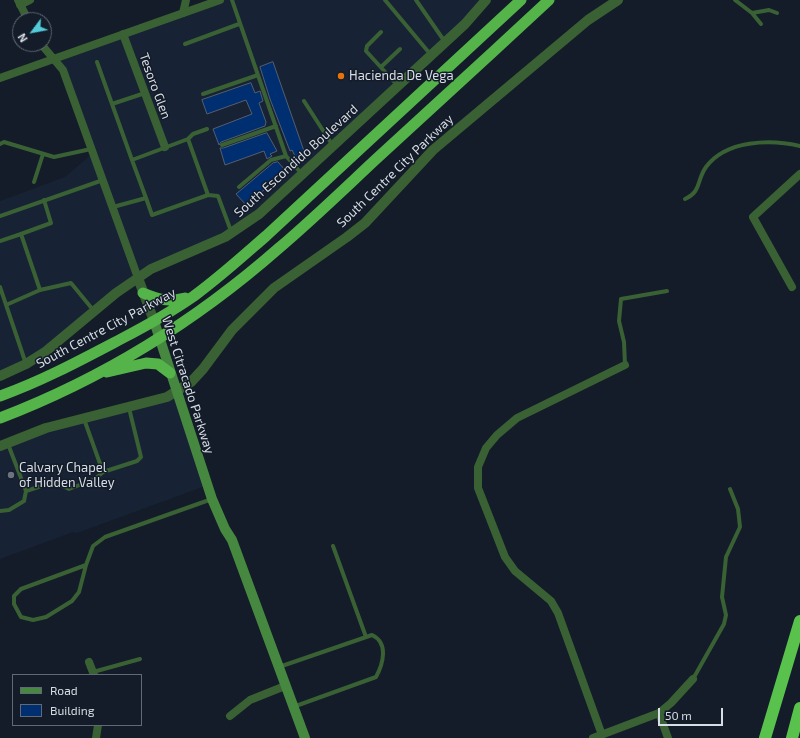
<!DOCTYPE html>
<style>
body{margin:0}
#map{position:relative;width:800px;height:738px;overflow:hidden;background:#131c28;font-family:"Exo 2",sans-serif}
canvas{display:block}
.legend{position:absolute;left:12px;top:674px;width:130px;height:52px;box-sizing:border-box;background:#131c28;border:1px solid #616974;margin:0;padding:5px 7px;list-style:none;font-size:12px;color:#d7dde6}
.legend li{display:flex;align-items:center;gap:8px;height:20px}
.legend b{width:20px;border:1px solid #616974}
.north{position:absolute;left:12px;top:12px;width:40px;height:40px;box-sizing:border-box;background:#131c28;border:1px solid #616974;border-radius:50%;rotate:238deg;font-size:11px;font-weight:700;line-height:16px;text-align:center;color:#d7dde6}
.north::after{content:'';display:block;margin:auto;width:14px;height:18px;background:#53cbda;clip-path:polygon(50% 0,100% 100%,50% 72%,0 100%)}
.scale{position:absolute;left:658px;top:708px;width:65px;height:18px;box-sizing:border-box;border:2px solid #d7dde6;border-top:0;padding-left:5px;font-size:12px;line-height:14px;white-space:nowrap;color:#d7dde6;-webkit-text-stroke:3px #131c28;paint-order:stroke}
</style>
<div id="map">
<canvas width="800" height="738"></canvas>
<ul class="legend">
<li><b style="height:5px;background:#478840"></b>Road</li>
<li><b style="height:11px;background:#002f71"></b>Building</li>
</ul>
<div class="north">N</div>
<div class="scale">50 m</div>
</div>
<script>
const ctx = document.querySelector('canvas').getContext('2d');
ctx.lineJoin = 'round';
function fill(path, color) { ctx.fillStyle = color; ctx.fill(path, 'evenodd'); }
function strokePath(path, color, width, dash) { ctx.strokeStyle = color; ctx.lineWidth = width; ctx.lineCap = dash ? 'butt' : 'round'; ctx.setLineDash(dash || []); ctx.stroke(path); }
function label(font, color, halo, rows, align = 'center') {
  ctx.font = font + ' "Exo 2",sans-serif'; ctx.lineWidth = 3; ctx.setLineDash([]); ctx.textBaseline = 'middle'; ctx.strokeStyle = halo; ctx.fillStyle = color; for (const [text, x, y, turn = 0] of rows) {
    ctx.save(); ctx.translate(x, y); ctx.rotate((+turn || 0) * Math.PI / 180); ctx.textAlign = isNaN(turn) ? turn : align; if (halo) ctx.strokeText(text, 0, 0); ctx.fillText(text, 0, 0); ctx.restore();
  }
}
fill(new Path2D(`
 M220,0H486L259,214L151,269L57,344L0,376V201L65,177L93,153L63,70L53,59Z
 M176,392L208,485L77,533L73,532L0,559V446Z`), '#172234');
const building = new Path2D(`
 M273,62L305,154L296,158L292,150L290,151L270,99L260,67Z
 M251,83L255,93L260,91L263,101L259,103L266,122L265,126L221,142L219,145L213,129L252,114L246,100L207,114L202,100Z
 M267,133L277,151L270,154L272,156L267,159L264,151L225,165L220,148H223Z
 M278,162L285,170L247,206L236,194L273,163Z`);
fill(building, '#002f71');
strokePath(building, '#545e6d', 1);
strokePath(new Path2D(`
 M232,0L286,156L302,174
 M385,0L431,55
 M416,0L445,42
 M735,0L752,13L761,24
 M752,13L769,10L777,13
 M381,32L367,46L366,51L398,86
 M185,44L239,24
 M97,62L132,160
 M381,67L400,49
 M203,94L258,75
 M304,101L333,146
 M112,104L145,93
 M188,139L193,134L207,129
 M0,144L4,142L54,157L91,149
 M222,145L276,126
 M34,182L43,154
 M239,187L271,160L286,156
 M146,198L152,215L208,195L218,196L231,231
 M685,199C702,191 696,181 706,167C726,140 770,139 800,146
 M44,200L51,223L21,234L40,290L71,283L94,311
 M113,207L146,198L132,160L188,139L208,195
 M0,216L103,180
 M0,241L21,234
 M0,287L26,364
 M6,305L40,290
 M625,365L624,342L619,321L621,299L667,291
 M8,444L26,491L54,482L69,489L95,479L103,472L84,419
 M103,472L137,461L141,457L129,408
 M0,511L9,510L24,501L26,491
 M333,546L366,637
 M86,565L79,592L72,601L46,617L33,620L21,617L14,604V596L21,589Z
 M86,565L93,546L105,537L212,499
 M279,667L372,635C389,643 383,664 376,677L293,707
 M93,672L140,659
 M693,679L724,624L726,615L722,597L726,557L740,527L738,509L730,489`), '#396134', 4);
strokePath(new Path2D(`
 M18,0L28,20
 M20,5L30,0
 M183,13L186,0
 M123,34L165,147
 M41,44L63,70L138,278
 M0,78L220,0
 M792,287L753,217L800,174
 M89,662L94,675
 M659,713L668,738
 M230,716L250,700L285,686
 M602,735L558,613L551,601L515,571L505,557L478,488V467L486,448L497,435L517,418L625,365
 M96,738L98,725
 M593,738L659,713L671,703L693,679`), '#396134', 8);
strokePath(new Path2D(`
 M138,278L154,321
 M0,376L26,364L45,352L116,293L151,269L225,237L259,214L465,24L486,0
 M0,446L46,428L167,397L191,382L203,369L232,330L274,288L347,237L365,223L433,150L588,20L618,0`), '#396134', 10);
strokePath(new Path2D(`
 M154,321L212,499L225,529L232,540L305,738`), '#478840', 10);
strokePath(new Path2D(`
 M143,293C160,300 167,302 185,298
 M107,372L146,363L158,364L170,373
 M0,396C42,381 81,360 121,339C146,326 171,312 194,296C220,277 243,256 266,236L521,0
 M0,418C102,379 197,320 279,248C312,220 343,190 374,161C433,107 491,54 549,0`), '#54b44a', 11);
strokePath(new Path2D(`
 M765,738L800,621
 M792,738L800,708`), '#59c24d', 12);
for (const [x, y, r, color] of [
 [341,76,4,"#e8710a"],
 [11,475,4,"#6b7280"]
]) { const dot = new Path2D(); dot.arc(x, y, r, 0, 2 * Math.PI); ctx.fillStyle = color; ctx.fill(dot); strokePath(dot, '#131c28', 1.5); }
label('13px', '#d7dde6', '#131c28', [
 ["Hacienda De Vega",349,76],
 ["Calvary Chapel",19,468],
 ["of Hidden Valley",19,483]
], 'left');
label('13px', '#d7dde6', '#131c28', [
 ["Tesoro Glen",155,86,70],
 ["South Escondido Boulevard",296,161,-42],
 ["South Centre City Parkway",395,171,-44],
 ["South Centre City Parkway",106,328,-28],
 ["West Citracado Parkway",188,385,72]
]);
</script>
